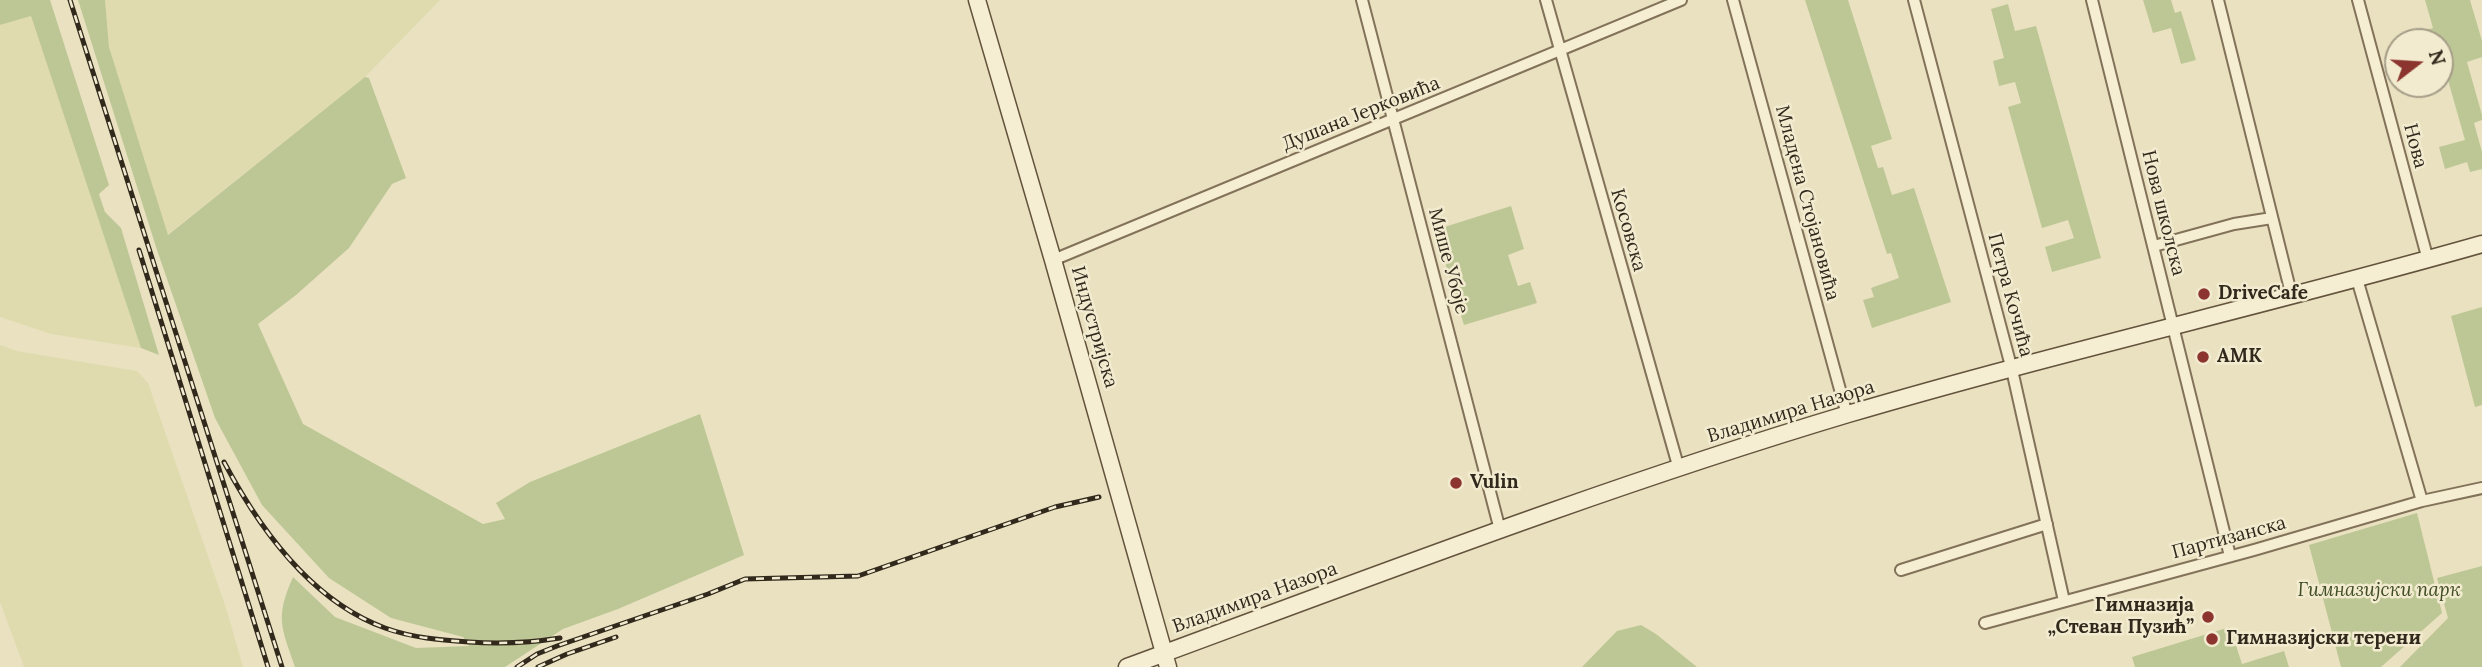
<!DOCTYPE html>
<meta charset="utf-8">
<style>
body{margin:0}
#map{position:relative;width:2482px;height:667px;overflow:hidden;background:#eae1c0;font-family:Lora,serif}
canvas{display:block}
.north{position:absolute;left:2384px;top:28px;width:70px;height:70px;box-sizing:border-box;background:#f2ebcf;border:2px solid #a59d88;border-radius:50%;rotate:73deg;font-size:19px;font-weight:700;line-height:28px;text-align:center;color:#32291d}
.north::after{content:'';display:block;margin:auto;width:24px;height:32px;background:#8c352e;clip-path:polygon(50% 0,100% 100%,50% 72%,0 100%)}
</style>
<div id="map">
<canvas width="2482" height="667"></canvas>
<div class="north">N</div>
</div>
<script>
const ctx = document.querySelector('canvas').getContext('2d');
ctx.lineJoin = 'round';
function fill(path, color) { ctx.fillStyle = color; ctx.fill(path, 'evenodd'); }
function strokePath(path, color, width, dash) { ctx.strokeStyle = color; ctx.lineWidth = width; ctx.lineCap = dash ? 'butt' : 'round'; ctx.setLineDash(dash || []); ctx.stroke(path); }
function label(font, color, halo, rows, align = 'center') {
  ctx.font = font + ' Lora,serif'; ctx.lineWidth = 5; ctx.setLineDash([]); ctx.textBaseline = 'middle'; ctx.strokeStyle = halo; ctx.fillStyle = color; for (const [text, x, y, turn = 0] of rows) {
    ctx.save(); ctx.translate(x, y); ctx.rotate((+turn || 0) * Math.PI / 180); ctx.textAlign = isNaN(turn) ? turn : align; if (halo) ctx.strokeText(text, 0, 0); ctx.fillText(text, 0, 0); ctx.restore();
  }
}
fill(new Path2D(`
 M105,0H440L365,77L167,235L109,47Z
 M31,16L141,348L51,334L0,317V25Z
 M0,345L17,351L137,371L148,383L227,611L243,667H24L0,602Z`), '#dfdbae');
fill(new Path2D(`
 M0,0H50L109,185L99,194L105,212L121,228L159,355L141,348L31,16L0,25Z
 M78,0H105L109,47L168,235L365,77L369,78L406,178L392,184L349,248L296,295L258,324L303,424L483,524L505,519L496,503L530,482L700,414L744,555L618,609L563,629L505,667H295C281,626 275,618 293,577L335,617L416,648L469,646L463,637L391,618L329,578L262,505L215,418L157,250Z
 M1805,0H1848L1892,139L1871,146L1878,168L1883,167L1892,195L1914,188L1951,302L1872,328L1863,300L1874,297L1871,288L1899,278L1891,253L1887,254Z
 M2143,0H2171L2175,13L2181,11L2196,60L2181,64L2171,28L2153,33Z
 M2425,0H2470L2482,41V57L2467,62L2482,115V120L2474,123L2482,152V169L2470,172L2467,162L2445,169L2439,147L2465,140L2440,52V42H2419L2416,33L2433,28Z
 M2008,4L2015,31L2036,26L2101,258L2052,272L2045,247L2074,238L2068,220L2042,228L2008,107L2021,103L2015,82L1999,86L1993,61L2004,58L1991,9Z
 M1511,206L1524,249L1508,255L1518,286L1530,282L1537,303L1464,325L1435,230Z
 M2482,307V405L2475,407L2451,316Z
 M2417,513L2442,613L2381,667H2341L2309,545Z
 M2482,566V667H2400L2448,618L2437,578Z
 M1641,625L1656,634L1697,667H1582L1617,631Z
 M2230,627L2242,664L2284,651L2289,667H2135L2132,657Z`), '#bdc795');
const street = new Path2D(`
 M1362,0L1500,530
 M1546,0L1679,469
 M1733,0L1847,415
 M1914,0L2012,370L2064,601
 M2092,0L2230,556
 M2218,0L2292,297
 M2358,0L2428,260
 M2154,246L2234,224L2272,218
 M1053,260L1681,0
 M2357,279L2422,501
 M1901,570L2047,524
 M1985,623L2254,550L2422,501L2482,488`);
const secondary = new Path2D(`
 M977,0L1053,260L1168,667
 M1127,667C1366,579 1604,487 1848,414C2058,352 2272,304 2482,244`);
strokePath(street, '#827259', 14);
strokePath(secondary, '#63533d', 19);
strokePath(street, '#f6eed2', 10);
strokePath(secondary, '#f6eed2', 16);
const rail = new Path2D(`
 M70,0L282,667
 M139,250L268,667
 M224,462C259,528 311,601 385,628C413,638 440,640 469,642C500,644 529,643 560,638
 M517,667L537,654L557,646L708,594L745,579L858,576L1055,507L1099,497
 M538,667L567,654L616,637`);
strokePath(rail, '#32291d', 5);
strokePath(rail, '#f2ebcf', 2.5, [8]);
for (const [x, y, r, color] of [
 [2204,294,7,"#8c352e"],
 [2203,357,7,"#8c352e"],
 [1456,483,7,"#8c352e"],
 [2208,617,7,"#8c352e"],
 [2212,639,7,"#8c352e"]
]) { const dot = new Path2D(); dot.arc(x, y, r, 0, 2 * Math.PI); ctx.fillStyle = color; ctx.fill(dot); strokePath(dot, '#f2ebcf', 2.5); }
label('19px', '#32291d', '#f2ebcf', [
 ["Душана Јерковића",1361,114,-22],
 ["Нова",2415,146,75],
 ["Младена Стојановића",1807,203,75],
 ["Нова школска",2163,213,76],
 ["Косовска",1628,230,74],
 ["Мише Убоје",1448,261,75],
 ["Петра Кочића",2010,295,75],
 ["Индустријска",1094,327,74],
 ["Владимира Назора",1791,412,-17],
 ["Партизанска",2229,538,-15],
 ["Владимира Назора",1255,598,-20]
]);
label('bold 19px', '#32291d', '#f2ebcf', [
 ["DriveCafe",2218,294],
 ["АМК",2217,357],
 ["Vulin",1470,483],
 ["Гимназија",2194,606,"right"],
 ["„Стеван Пузић”",2194,628,"right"],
 ["Гимназијски терени",2226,639]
], 'left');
label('italic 19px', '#404d25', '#f2ebcf', [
 ["Гимназијски парк",2379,591]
]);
</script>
